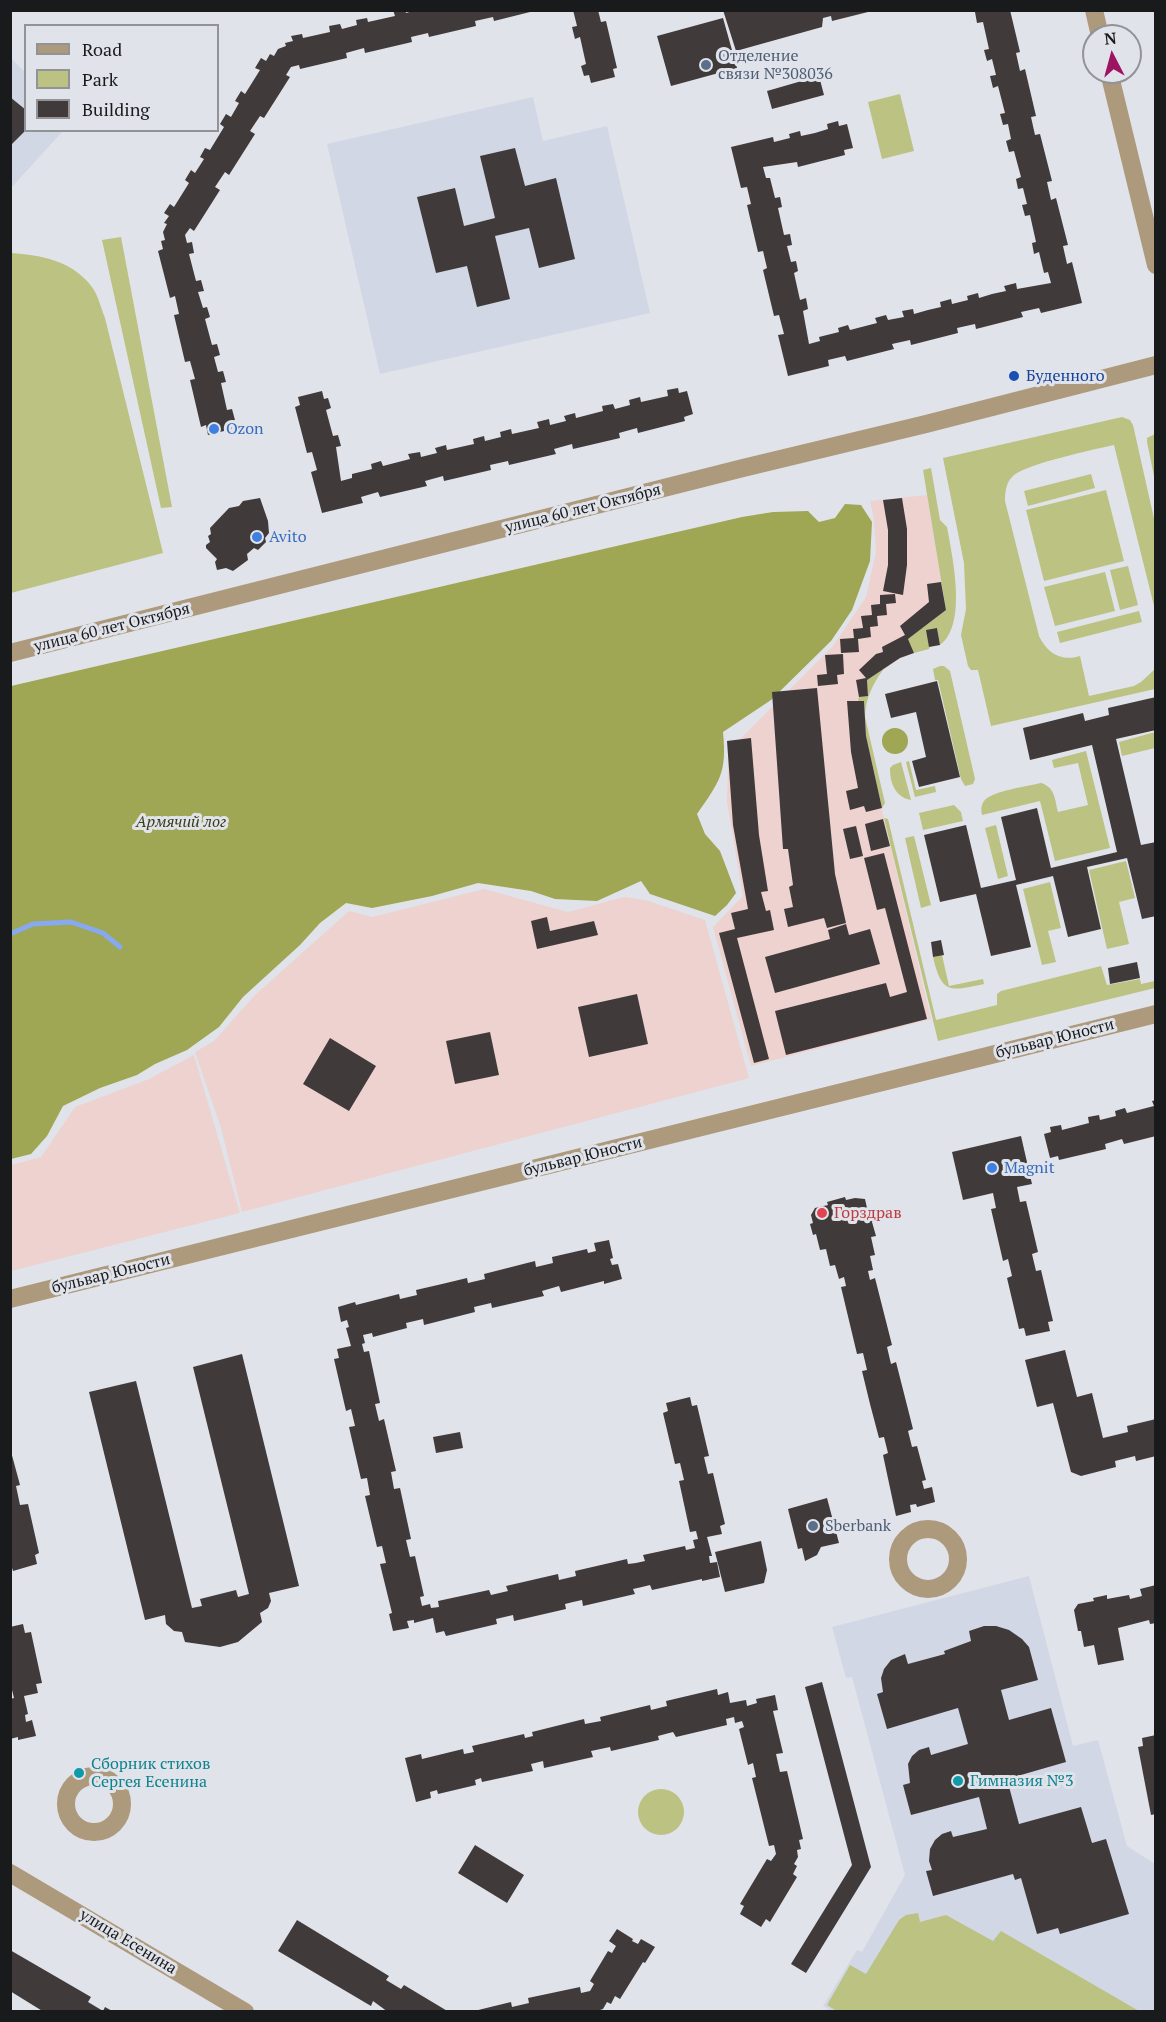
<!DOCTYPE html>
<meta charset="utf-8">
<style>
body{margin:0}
#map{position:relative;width:1166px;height:2022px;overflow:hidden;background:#e1e3ea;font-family:"PT Serif",serif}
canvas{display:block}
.frame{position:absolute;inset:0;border:12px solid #191a1c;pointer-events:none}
.legend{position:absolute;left:24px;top:24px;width:195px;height:108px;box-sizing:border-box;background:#e1e3ea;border:2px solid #919398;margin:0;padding:8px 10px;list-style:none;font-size:18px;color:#191a1c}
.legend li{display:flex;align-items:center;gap:12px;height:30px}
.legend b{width:30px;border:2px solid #919398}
.north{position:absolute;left:1082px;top:24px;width:60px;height:60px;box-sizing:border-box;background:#e1e3ea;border:2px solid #919398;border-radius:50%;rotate:354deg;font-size:16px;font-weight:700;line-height:24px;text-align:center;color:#191a1c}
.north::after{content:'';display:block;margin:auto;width:21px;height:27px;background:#9d1463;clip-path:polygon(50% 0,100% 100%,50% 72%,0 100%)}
</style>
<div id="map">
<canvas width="1166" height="2022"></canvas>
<div class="frame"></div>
<ul class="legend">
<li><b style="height:8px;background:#ad997b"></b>Road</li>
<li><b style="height:16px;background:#bbc282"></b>Park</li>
<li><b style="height:16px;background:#413a3a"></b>Building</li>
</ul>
<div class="north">N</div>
</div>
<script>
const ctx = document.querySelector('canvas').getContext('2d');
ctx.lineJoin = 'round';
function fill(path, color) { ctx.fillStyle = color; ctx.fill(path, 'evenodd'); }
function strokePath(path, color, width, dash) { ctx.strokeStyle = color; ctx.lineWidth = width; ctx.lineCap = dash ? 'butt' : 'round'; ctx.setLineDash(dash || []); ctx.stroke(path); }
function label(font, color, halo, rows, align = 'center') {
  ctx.font = font + ' "PT Serif",serif'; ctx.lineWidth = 6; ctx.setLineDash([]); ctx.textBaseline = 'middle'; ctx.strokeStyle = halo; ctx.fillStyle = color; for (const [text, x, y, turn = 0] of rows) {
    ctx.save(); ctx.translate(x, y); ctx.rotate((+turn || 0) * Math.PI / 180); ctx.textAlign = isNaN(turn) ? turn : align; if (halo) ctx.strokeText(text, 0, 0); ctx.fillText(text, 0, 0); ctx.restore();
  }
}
fill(new Path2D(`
 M927,495L946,610L908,639L914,653L900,658L883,670L882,669L868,696L858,701H864V718L873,772L931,1019L751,1066L713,927L743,896L727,802L728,763L740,739L833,646L866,597L876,552L874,519L870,501Z
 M484,889L568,912L624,897L645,900L705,920L749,1078L242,1212L221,1128L195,1052L214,1041L255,995L349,911L372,917Z
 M194,1055L240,1213L11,1271V1165L41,1157L75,1107L149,1079Z`), '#edd2d0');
fill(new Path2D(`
 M11,58L25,72L26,130L63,131L11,188Z
 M533,97L543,141L607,126L650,313L380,374L327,144Z
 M1029,1576L1073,1746L1098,1740L1127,1846L1155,1864V2011L832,2012L823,2006L857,1950L862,1952L905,1875L852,1677L846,1678L832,1627Z`), '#d2d7e5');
fill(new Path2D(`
 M900,94L914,151L882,159L868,102Z
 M121,237L172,507L161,508L102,240Z
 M11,253C41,255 73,261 92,287C98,295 101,308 105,318L163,553L11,593Z
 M1122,417L1130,420L1133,425L1155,523V610L1114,445C1092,450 1030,463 1014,475C1006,482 1005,491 1005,501L1039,636C1047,653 1061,662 1080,656L1089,696L1134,686L1141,682L1155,669V689L991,726L978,670H971L968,666L961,635L966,609L964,563L943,458Z
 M1155,434H1156L1155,481L1147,442V438Z
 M931,468L940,520L947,527C952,555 968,625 940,645L937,628L929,649L914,653L908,639L946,610L923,470Z
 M1091,474L1095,488L1028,506L1024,491Z
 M1106,490L1124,561L1044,581L1026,510Z
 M1128,566L1138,605L1120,610L1110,570Z
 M1105,572L1115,611L1055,626L1044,587Z
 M1139,611L1142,622L1060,643L1057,632Z
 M940,666H944L950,671L975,779L973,784L965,786L961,779L938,680H935L933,669Z
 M882,669L883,670C873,683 865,700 865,717L885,803L882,808L866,736L864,701H858L859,697L868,695L867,680Z
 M1155,732V748L1122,756L1119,742Z
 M1086,751L1110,848L1055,861L1040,801L982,815C981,810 981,805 984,801C991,791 1029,786 1041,783C1055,787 1055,800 1058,812L1088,805L1078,763L1054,768L1052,760Z
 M909,761L916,790L935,786L936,792L915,797L906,762Z
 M901,762L911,800C895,797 890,783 890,768L893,765Z
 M954,805L961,812L963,821L923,830L919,813Z
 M884,818L888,819L936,1020L997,1005V994L1001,991L1101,966L1107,985L1140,979L1141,984L1155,981V988L938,1041Z
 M996,825L1008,876L998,879L985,828Z
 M914,836L931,905L921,908L905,838Z
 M1126,861L1135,898L1119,902L1129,944L1107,949L1089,870Z
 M1050,882L1061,928L1048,931L1056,962L1042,965L1023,889Z
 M942,955L949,986L983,979L984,984C950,991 942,995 933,957Z
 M638 1812a23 23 0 1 1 46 0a23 23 0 1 1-46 0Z
 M918,1913L920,1922L946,1915L993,1941L1001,1931L1139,2011L838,2012L827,2005L850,1965L866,1974L899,1920L906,1915Z`), '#bbc282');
fill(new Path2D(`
 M845,504L861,505L872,522L870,561L852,610L831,641L771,700L723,732C727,773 720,781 697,814L705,834L720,851L736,893L727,905L715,916L650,894L641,881L597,901L555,899L531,891L478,883L432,896L372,908L346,903L320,923L300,945L243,997L219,1027L187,1050L155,1064L137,1075L100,1088L63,1106L47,1136L31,1154L11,1159V686L742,517L773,512L808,511L819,522L835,518Z
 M882 741a13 13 0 1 1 26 0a13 13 0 1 1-26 0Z`), '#9fa654');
strokePath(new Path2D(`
 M10,934L33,924L71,922L103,933L120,947`), '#87aaee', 5);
fill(new Path2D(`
 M393,10H405L406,13L416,10L534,11L494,21L493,17L475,21L476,26L429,37L428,33L411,37L412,42L365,53L364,48L346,53L347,58L300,69L299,65L291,67L286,75L290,77L264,118L260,116L250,131L255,134L229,175L225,172L215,187L220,190L194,231L190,228L185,235L187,243L192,242L194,253L189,254L196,281L201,280L204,291L198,292L203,308L207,307L210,317L205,319L212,345L217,344L220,355L214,357L218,372L223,371L226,382L221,383L227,410L232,409L235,420L230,421L232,429L208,435L206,425L201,427L190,380L195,379L190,361L185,362L174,315L179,314L175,296L170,298L158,251L163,249L161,241L165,240L163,232L167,224L164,223L169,216L164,213L170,204L174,207L189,183L185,180L191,170L195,173L204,159L200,157L205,148L210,150L224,127L220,124L226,114L231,117L239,103L235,101L241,91L245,94L260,70L255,68L261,58L266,61L270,54L274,56L278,49L286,46L285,43L293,41L291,36L302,34L303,38L330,32L329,26L340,24L342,29L357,25L356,20L367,18L368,22L395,16Z
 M573,10H598L601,22L606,21L617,68L613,69L615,77L591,83L589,75L584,76L581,66L586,64L580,37L575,39L572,27L577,26Z
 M723,10H872V11L832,21L831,16L823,18L822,27L736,51Z
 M980,10H1010L1020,52L1016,53L1020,71L1025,69L1036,116L1031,117L1035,135L1040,134L1052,181L1047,182L1051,200L1056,198L1068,245L1063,246L1067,264L1072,262L1082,303L1041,313L1039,308L1021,312L1023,317L976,329L975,324L957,328L958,333L911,345L910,340L892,344L894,349L847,361L845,356L828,360L829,366L788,376L778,335L784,334L779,315L774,316L763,270L767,268L763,251L758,252L747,205L751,204L747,187L741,188L731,147L773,137L774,142L790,138L789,134L800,131L801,136L815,133L828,129L827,124L838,121L839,126L847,124L853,148L844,150L845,155L798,167L797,162L763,167L766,178H770L775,198L780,197L782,207L778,208L784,235L790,234L792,245L787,246L791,262L796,261L798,271L794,273L800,300L806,298L808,309L803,311L809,344L820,341L819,337L839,332L838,328L848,325L850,330L877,323L875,318L886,315L888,320L904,317L902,311L913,309L914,314L928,310L941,307L940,302L951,299L952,304L968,300L967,296L978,293L979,298L992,294L1006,291L1004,286L1016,283L1017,289L1051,283L1048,272L1044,273L1039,252L1034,254L1032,243L1036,242L1030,215L1025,216L1022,205L1027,204L1023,188L1018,189L1016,179L1021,177L1014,151L1009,152L1006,141L1011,139L1008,124L1003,125L1000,114L1005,113L998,86L993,88L990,76L996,75L992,59L987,61L984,50L989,49L983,22L977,23L975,12Z
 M723,18L737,68L671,86L657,36Z
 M819,76L824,95L772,109L767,91Z
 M10,97L26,110V130L10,146Z
 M515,148L525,186L556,178L575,259L539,268L529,228L495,236L510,299L477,307L467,266L436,273L417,197L455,188L464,226L495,218L480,156Z
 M678,388L679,393L687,391L693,414L684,417L685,421L638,433L637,428L619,433L620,438L573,449L572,444L554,449L556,454L509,465L508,461L490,465L491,470L444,481L443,476L425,481L427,486L380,497L378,492L361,497L363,503L322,513L311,472L317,470L312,452L307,453L295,407L300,405L298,397L322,391L324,399L328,398L331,408L326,410L333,436L338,435L341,446L336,447L341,481L352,478V474L372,469L371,464L381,461L383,466L410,459L408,454L420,452L421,457L437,453L435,448L446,445L447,450L474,444L473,439L484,436L485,441L501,437L500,432L511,429L512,434L539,428L537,422L549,419L550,425L566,421L564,416L575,413L576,418L603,411L602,406L613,404L615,409L630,405L629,400L640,397L641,402L668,396L667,390Z
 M260,498L268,521L269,533L265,538L266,542L258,550L254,548L247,554L248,560L233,571L226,568L217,570L215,562L217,559L206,548V545L210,542L208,536L211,534L210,528L229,508L239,506L243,501Z
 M902,498L907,529V565L903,595L883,591L888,565V530L883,500Z
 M941,582L946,610L908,639L914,653L900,658L867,680L868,696L859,697L856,680L866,678L859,670L876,654L883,652L882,647L905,635L900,626L929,602L927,584Z
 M895,594L896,603L886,604L887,615L877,616L878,626L870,627L871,637L858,639L859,652L841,653L840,639L854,638L853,629L863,628L861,616L872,615L871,605L880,604V595Z
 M937,628L940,645L929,647L926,630Z
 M843,654L844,674L837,675L838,684L818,686L817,675L827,674L825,655Z
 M937,681L960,777L919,787L912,761L926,757L916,712L891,718L885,694Z
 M817,688L835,874L846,923L827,928L824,918L788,927L784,909L793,907L789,887L793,885L788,849H783L772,692Z
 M1156,697V730L1116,739L1141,845L1156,842V916L1142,919L1127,858L1087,867L1101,929L1068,937L1053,876L1016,885L1031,947L991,956L976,894L940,902L924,835L966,825L981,888L1016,880L1001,817L1037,808L1051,868L1117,852L1092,745L1030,760L1023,728L1083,713L1085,721L1109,715L1108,708Z
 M847,701H864L866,736L882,808L866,812L864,806L850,810L846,791L858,788L851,752Z
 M751,738L759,835L768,891L761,892L766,911L770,910L774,930L737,938L769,1059L754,1063L719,933L735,929L731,913L748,909L733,825L727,741Z
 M883,819L890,846L871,851L865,824Z
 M856,826L863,856L850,859L843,829Z
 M884,853L927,1019L786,1055L775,1011L886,983L890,997L907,992L885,908L877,910L864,858Z
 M547,917L550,931L594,921L598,935L537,949L531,921Z
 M846,924L849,935L870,929L880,964L775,993L765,957L830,939L828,930Z
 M941,940L944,955L933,957L931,942Z
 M1137,962L1140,978L1110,984L1108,968Z
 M637,994L648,1044L589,1057L578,1007Z
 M490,1032L499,1075L455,1084L446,1041Z
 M330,1038L376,1066L349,1111L303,1084Z
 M1156,1100V1136L1124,1144L1122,1139L1105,1144L1106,1149L1059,1160L1058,1156L1050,1158L1044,1134L1051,1132L1050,1127L1061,1125L1062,1130L1089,1123L1088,1117L1099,1115L1100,1120L1116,1116L1115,1111L1125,1108L1127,1113L1154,1106L1152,1101Z
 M1021,1136L1032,1184L1017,1187L1020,1202L1026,1201L1038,1252L1032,1254L1036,1271L1041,1270L1053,1321L1048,1322L1050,1331L1026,1336L1024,1328L1019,1329L1007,1278L1012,1276L1008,1259L1003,1261L991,1209L996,1208L993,1193L963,1200L952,1152Z
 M845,1197L846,1200L855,1198L865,1199L867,1208L872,1207L876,1221L872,1222L876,1236L871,1237L875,1255L870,1256L873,1270L868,1271L870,1280L875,1278L892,1345L887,1347L891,1364L896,1362L913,1429L908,1431L912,1447L917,1446L926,1480L922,1481L924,1489L932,1487L935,1502L917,1507L916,1504L910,1505L911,1512L896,1516L883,1455L888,1453L884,1437L879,1438L870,1404L862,1371L867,1370L863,1353L857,1354L841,1287L846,1286L844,1277L839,1279L835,1265L830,1266L826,1249L820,1250L816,1234L813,1235L810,1224L813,1223L811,1215L815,1208L828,1205L827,1202Z
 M609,1240L613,1258L610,1259L612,1265L618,1264L622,1279L604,1284V1281L561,1292L559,1286L542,1291L544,1296L492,1308L491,1303L474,1307L475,1312L424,1325L423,1319L406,1323L407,1328L373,1337L372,1333L363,1335L365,1343L362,1344L364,1352L369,1351L380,1403L375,1404L379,1421L384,1419L396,1471L391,1472L394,1489L400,1488L411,1539L406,1540L410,1557L415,1556L424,1596L420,1597L422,1606L430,1604L431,1608L439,1607L438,1601L489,1590L491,1595L508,1591L506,1586L558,1574L559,1580L576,1576L575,1571L627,1559L628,1564L636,1563L645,1561L643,1555L685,1546L686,1550L695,1548L693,1540L698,1539L696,1531L690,1532L679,1481L684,1480L680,1463L675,1464L663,1413L668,1411L666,1403L690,1397L692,1406L697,1405L709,1456L704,1457L708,1474L713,1473L725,1524L720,1526L722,1534L707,1537L712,1556H709L710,1563L717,1562L720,1577L702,1581V1579L652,1590L650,1585L642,1587L633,1589L635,1594L583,1606L582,1600L573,1602L565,1604L566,1609L514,1621L513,1615L496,1619L497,1624L446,1636L444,1631L436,1633L433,1618L414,1623V1620L407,1621L409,1628L393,1631L389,1614L392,1613L380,1564L386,1563L382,1546L377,1547L365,1496L370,1495L367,1478L361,1479L349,1427L355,1426L351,1409L346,1411L334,1359L339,1358L337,1349L351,1346L346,1328L349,1327L347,1320L341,1322L338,1307L355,1302L356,1305L399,1294L400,1299L417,1295L416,1290L442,1284L467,1278L468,1283L485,1279L484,1274L535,1261L536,1267L553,1263L552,1257L587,1249L588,1253L596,1251L594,1243Z
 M1065,1350L1077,1397L1092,1393L1103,1438L1128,1432L1127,1426L1156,1419V1456L1136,1461L1135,1456L1115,1461L1116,1467L1081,1476L1071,1472L1053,1403L1037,1407L1025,1360Z
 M242,1354L299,1586L269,1593L271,1601L268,1608L260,1613L262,1622L238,1642L220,1647L185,1642L182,1632L174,1631L166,1624L165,1615L145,1620L89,1392L136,1381L192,1608L202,1606L200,1599L236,1590L238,1597L249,1594L193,1367Z
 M460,1432L463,1448L436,1453L433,1437Z
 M10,1448L20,1485L16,1486L20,1505L28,1504L39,1553L35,1555L37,1564L13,1571L10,1561Z
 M827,1498L839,1543L821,1547L817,1555L805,1561L802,1548L798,1549L788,1509Z
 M761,1541L767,1570L764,1583L725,1592L715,1552Z
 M1156,1585V1623L1150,1624L1149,1620L1118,1628L1124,1660L1098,1665L1094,1645L1084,1647L1081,1631H1078L1074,1610L1078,1604L1094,1601L1093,1598L1107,1595V1599L1129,1595L1130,1599L1142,1596L1140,1589Z
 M23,1624L25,1633L31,1632L42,1683L36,1684L38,1693L24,1696L28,1714L25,1715L26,1722L32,1720L36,1736L18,1740V1737L10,1739V1699L14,1698L12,1690H10V1627Z
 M984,1626H996L1009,1630L1022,1639L1029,1647L1038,1680L1001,1690L1009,1720L1051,1708L1066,1762L1007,1779L1019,1824L1081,1807L1092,1843L1106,1839L1129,1914L1060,1934L1058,1928L1037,1934L1021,1878L1015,1880L1013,1874L933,1896L926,1871L932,1870L929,1861L930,1849L935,1840L942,1834L951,1831L953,1837L987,1829L979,1797L911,1815L903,1785L910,1783L908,1764L912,1756L919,1750L929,1747L931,1755L968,1744L958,1708L887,1729L877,1694L883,1692L881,1678L884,1669L891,1660L905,1654L908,1664L945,1654L944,1651L971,1641L969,1631Z
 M822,1682L871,1867L806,1973L791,1964L852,1865L805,1687Z
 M717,1689L718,1695L728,1692L730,1703L746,1700L747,1706L757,1703L756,1699L775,1695L778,1710L773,1711L783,1753L776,1754L780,1772L787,1771L803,1839L799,1840L801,1849L797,1850L798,1857L794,1864L797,1866L793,1874L797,1877L770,1922L766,1919L761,1927L740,1914L744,1906L740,1904L767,1859L771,1861L776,1854L774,1845L769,1846L752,1778L756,1777L753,1763L748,1765L739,1729L744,1727L742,1721L735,1723L734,1717L726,1719L727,1725L676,1737L673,1732L658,1736L659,1740L611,1751L610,1747L591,1751L593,1757L544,1768L543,1761L531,1764L533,1771L482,1782L481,1778L475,1780L476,1785L438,1794L437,1790L430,1792L431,1798L416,1802L405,1758L421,1754L422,1759L463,1749L464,1754L474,1752L472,1746L524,1734L525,1738L533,1736L532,1732L584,1719L585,1724L601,1721L600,1717L650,1705L651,1710L667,1706L666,1701Z
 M1156,1735V1814L1151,1815L1138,1747L1143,1746L1142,1738Z
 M475,1845L524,1875L507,1903L458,1873Z
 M297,1920L389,1976L386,1980L401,1989L404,1985L449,2012H388L373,2001L371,2006L278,1951Z
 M617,1929L633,1939L632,1941L638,1944L641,1939L655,1947L645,1963L643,1962L620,1999L615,1996L611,2004L607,2002L603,2009L594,2012H470L511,2002L512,2007L529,2003L528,1998L580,1987L581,1993L590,1991L594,1984L590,1981L608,1951L612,1953L616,1946L609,1941Z
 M10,1950L91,1997L88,2002L103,2011L105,2007L114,2012H44L10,1991Z`), '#413a3a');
strokePath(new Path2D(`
 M1094,10L1100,36
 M1109,72L1156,265
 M10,653L743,468L926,424L1156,365
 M10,1299L1156,1014
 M898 1559a30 30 0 1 1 60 0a30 30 0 1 1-60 0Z
 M66 1804a28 28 0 1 1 56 0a28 28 0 1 1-56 0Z
 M10,1873L245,2012`), '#ad997b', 18);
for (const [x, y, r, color] of [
 [706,65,6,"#5c6f8a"],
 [1014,376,6,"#1a4fb4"],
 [214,429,6,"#3f7fe0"],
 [257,537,6,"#3f7fe0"],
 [992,1168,6,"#3f7fe0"],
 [822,1213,6,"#e0444e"],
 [813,1526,6,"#5c6f8a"],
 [79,1773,6,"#0f9aa8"],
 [958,1781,6,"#0f9aa8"]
]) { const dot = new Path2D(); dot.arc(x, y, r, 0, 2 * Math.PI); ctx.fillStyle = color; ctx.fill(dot); strokePath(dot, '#e1e3ea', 2); }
label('16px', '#4e5e75', '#e1e3ea', [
 ["Отделение",718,56],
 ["связи №308036",718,74],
 ["Sberbank",825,1526]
], 'left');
label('16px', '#164399', '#e1e3ea', [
 ["Буденного",1026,376]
], 'left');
label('16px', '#366cbe', '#e1e3ea', [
 ["Ozon",226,429],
 ["Avito",269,537],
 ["Magnit",1004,1168]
], 'left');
label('16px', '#191a1c', '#e1e3ea', [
 ["улица 60 лет Октября",583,509,-14],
 ["улица 60 лет Октября",112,628,-14],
 ["бульвар Юности",1055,1039,-14],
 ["бульвар Юности",583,1157,-14],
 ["бульвар Юности",111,1274,-14],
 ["улица Есенина",128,1942,31]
]);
label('italic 16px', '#393c18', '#e1e3ea', [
 ["Армячий лог",181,822]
]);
label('16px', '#be3a42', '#e1e3ea', [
 ["Горздрав",834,1213]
], 'left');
label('16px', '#0d838f', '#e1e3ea', [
 ["Сборник стихов",91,1764],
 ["Сергея Есенина",91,1782],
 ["Гимназия №3",970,1781]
], 'left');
</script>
